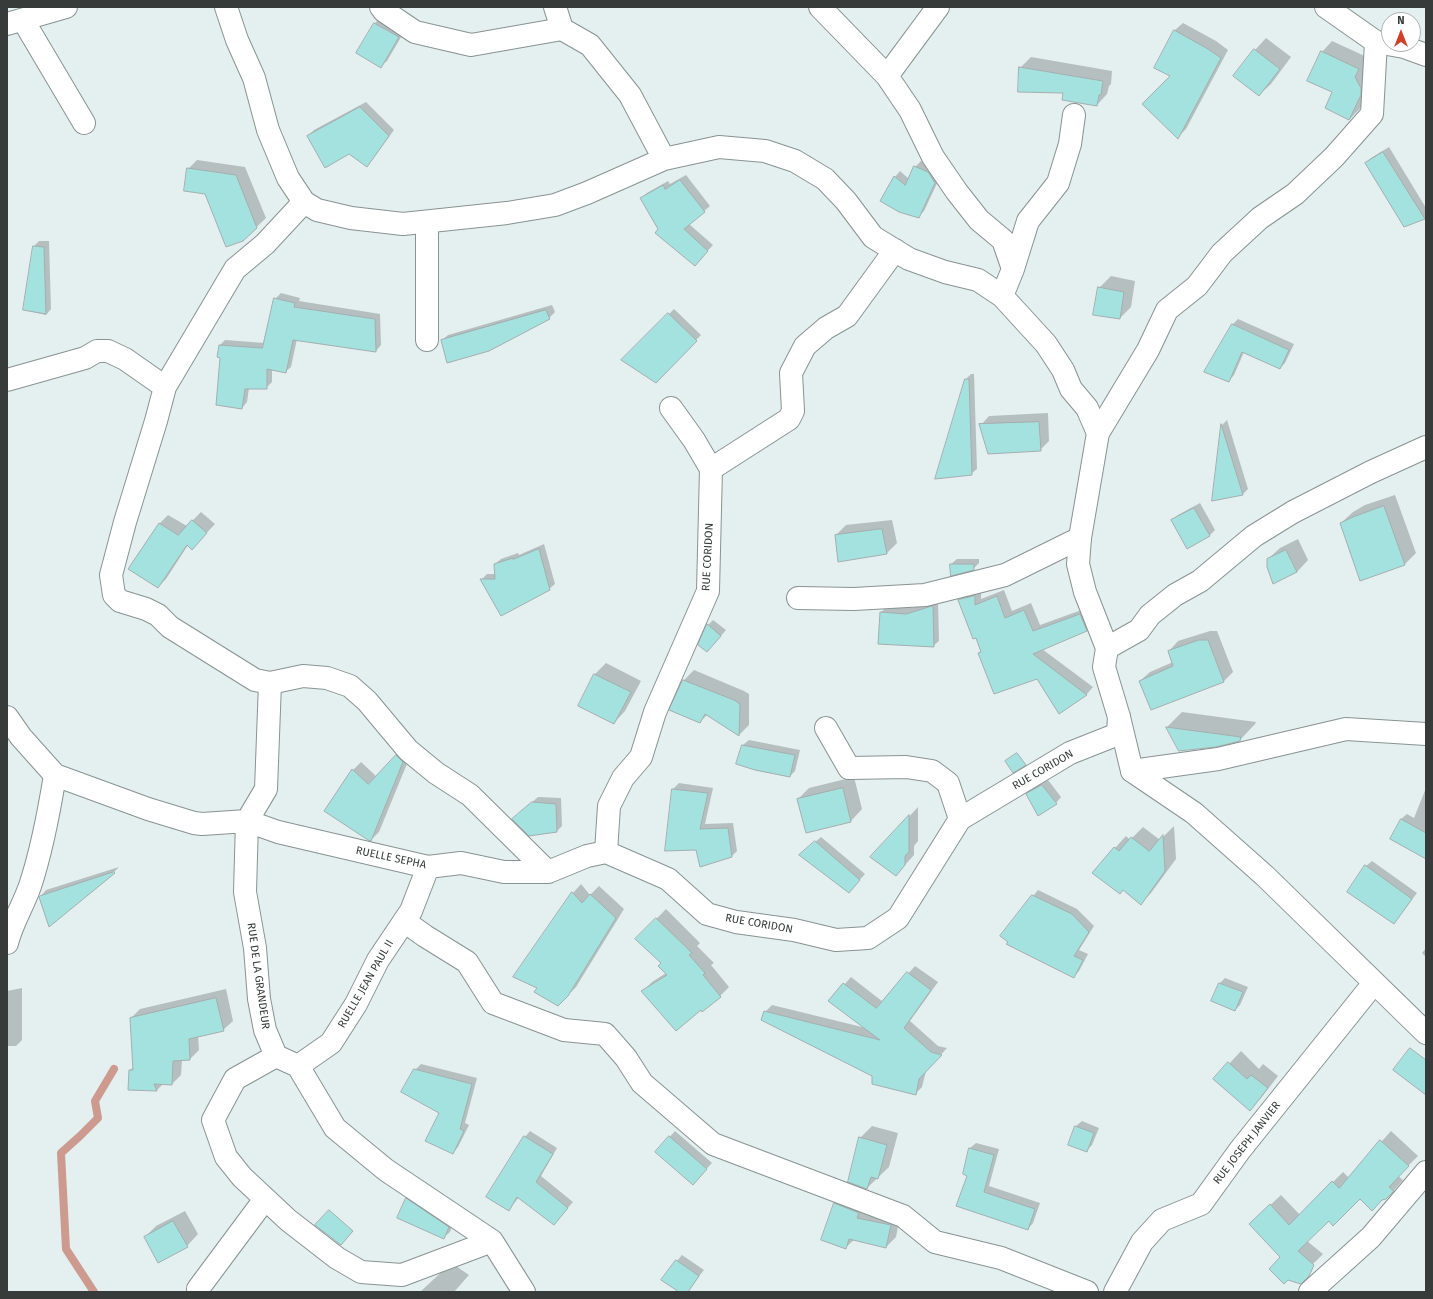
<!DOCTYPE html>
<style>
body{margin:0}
#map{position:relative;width:1433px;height:1299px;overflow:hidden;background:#e4efef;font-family:"Fira Sans",sans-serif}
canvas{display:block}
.frame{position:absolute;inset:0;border:8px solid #373c3b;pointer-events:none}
.north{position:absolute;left:1381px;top:12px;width:40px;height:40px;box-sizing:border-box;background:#fff;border:1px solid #afb1b1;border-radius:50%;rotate:0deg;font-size:11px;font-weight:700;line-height:16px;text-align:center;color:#373c3b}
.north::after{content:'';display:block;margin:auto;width:14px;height:18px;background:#cd412a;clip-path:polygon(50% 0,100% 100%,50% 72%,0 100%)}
</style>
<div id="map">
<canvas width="1433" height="1299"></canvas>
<div class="frame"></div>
<div class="north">N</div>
</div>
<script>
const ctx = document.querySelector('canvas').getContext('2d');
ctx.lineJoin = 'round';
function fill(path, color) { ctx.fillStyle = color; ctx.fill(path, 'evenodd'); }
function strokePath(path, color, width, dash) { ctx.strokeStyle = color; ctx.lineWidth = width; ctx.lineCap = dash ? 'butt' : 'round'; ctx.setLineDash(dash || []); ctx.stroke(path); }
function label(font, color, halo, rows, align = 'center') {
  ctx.font = font + ' "Fira Sans",sans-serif'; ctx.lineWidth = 3.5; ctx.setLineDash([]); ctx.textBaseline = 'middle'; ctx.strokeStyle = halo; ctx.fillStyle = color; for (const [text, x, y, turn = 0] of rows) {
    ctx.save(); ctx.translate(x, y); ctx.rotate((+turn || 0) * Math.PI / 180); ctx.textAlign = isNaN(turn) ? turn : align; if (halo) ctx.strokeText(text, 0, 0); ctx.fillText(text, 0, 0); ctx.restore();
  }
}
fill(new Path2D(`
 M380,18L404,32L387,61L381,66L374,24Z
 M1183,23L1216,41L1228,50L1186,129L1178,137L1172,76L1175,30Z
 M1266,38L1291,57L1271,84L1259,95L1255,50Z
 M1332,41L1369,58L1368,100L1350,119L1326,108L1333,92L1322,52Z
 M1031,57L1112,71L1111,84L1109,86L1107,94L1097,105L1064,93L1020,68Z
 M366,102L394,130L372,160L367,166L349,153L308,136L314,130Z
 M1389,147L1426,208V217L1424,219L1366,163L1371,158Z
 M197,160L245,167L266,218L243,240L188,169Z
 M921,161L934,167L940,177L924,211L918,217L881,201L895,177L900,171L909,179L915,167Z
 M686,175L710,206L689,224L713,245L700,259L659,229L641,198L647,193L668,181L670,184Z
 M39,241H49L51,309L46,315L24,310L34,246Z
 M1111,276L1135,281L1131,307L1120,318L1099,288Z
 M281,293L300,298L299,301L380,314L381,345L376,351L297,339L291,367L285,372L272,369V382L266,388H249L247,402L242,408L221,357L220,345L225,340L265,343L275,299Z
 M552,305L555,312L549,318L442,340L448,335Z
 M674,309L701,335L656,381L623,360Z
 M1238,319L1294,344L1285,363L1280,368L1244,352L1234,375L1229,381L1232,325Z
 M971,374H974L977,469L971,474L966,379Z
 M1048,413L1049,441L1040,450L981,425L989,416Z
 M1227,420L1248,489L1243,494L1213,500L1222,425Z
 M1395,495L1416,553L1405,564L1341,523L1353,512L1365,505Z
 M1200,503L1215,530L1210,535L1188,547L1172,520L1178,515Z
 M201,512L215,524L200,540L188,545L166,579L158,587L129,569L160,523L168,515L187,526Z
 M892,520L897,543L887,553L839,561L836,535L846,525Z
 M1298,539L1308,560L1297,572L1274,583L1268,559L1280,548Z
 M544,544L555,584L549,589L502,615L482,579L487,574H496L495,564L501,559L518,553L519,555Z
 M957,559H979V563L973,569L951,564Z
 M981,589V599L1004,590L1012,611L1031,603L1040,625L1087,608L1093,623L1086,630L1042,649L1093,687L1087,694L1059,712L1037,677L979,653L981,651L976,637L959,600L966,593Z
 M938,601L939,641L933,646L881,612L887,607L912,608Z
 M713,620L726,630L713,645L708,625Z
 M1210,631H1217L1233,672L1223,682L1140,681L1150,672L1173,662L1169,651L1178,641Z
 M606,663L641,681L625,711L614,723L579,705L595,674Z
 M694,670L744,691L749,694V725L739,735L707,715L700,722L671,710L684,680Z
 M1182,712L1256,722L1255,724L1240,740L1167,727Z
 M749,740L800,750L795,771L790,776L743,745Z
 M404,747L411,754L379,832L371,840L326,811L353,770L361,762L377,777Z
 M854,777L862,809L851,821L798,799L809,788Z
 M1048,780L1061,797L1056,803L1027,794L1032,789Z
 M679,783L713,788L705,824L733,823L737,851L732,856L697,849L666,850L673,789Z
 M1426,788V857L1401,819L1407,814L1414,818Z
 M538,797L561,798L562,826L557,831L519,814Z
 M918,807V841L914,846V855L896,875L872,857Z
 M1174,826L1176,859L1151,893L1140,904L1123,889L1093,872L1126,836L1130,840L1143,827L1160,840Z
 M821,837L865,874L854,886L800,855Z
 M1372,861L1417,893L1394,923L1366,866Z
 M119,867L114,872L50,925L41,896L46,890Z
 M581,884L590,895L599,886L624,909L576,987L567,996L538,988L515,977L573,893Z
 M1038,890L1077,909L1094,926L1079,950L1088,954L1079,971L1073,977L1001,936Z
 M666,909L700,943L697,946L714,963L711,965L729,987L720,996L701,1009L643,991L652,982L666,973L663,963L637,939Z
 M1426,948V957L1422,953Z
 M915,966L938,982L910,1021L938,1046L947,1048L926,1071L922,1087L915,1094L873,1075L765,1012L772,1005L866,1028L830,1001L851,977L883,1002Z
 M1225,978L1248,987L1240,1005L1235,1010L1212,1001L1220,983Z
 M22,988V1040L16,1046H7V991Z
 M226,989L233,1021L223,1030L198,1036L199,1050L190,1059L182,1060L181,1075L172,1084H163L157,1090L129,1089L130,1070L134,1067L131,1018L140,1009Z
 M1241,1051L1259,1069L1263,1064L1278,1076L1261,1098L1250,1110L1215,1079Z
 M421,1064L477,1078L465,1123L469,1125L458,1147L453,1153L440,1112L415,1070Z
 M1082,1121L1099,1128L1092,1145L1086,1151L1076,1126Z
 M872,1126L898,1133L889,1167L867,1188L860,1138Z
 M530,1131L557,1148L541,1176L573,1202L554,1224L519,1197L509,1210L525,1137Z
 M675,1131L712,1163L698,1178L656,1152Z
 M1391,1131L1418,1156L1398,1176L1403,1180L1396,1188L1386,1198H1360L1329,1220L1307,1241L1323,1254L1313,1264L1282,1257L1261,1214L1281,1195L1300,1215L1343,1172L1349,1178Z
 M976,1143L999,1149L989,1186L1040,1203L1033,1223L1028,1229L957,1205L968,1175L964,1173L970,1148Z
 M412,1194L454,1221L450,1232L444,1237L407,1199Z
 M844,1194L900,1216L896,1237L886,1247L854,1240L845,1248L835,1204Z
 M185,1211L198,1234L187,1246L145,1237L156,1226Z
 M682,1255L704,1270L687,1292H681L677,1261Z
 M453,1264L469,1275L454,1292H420L448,1266Z`), '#0003');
strokePath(new Path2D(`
 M94,1292L66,1249L61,1153L80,1136L98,1118L95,1101L114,1069`), '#cc9a8f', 8);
const building = new Path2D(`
 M374,23L399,37L381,68L356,53Z
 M1174,30L1208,49L1221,58L1178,139L1142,104L1170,76L1154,68Z
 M1254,49L1280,69L1259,96L1233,76Z
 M1321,51L1359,69L1355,77L1361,88V95L1349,120L1325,108L1332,92L1307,81Z
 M1019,67L1103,81L1101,95H1099L1097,106L1062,100L1063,93L1018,92Z
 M360,107L389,136L367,167L349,154L325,168L307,136Z
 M1383,152L1425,219L1404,227L1365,163Z
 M914,166L928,172L935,183L919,218L899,212L880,201L894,176L905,185Z
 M187,168L236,175L257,228L243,241L226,247L205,194L184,191Z
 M680,180L705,212L684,229L708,251L695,266L655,233L658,229L640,198L663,185L665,189Z
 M33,246L44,247L46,314L23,310Z
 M1098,287L1124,292L1120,319L1093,315Z
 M274,298L295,303L294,307L375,319L376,352L293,340L286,373L267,369V389H245L242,409L216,405L220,358L217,357L219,345L262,348Z
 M546,310L550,319L489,351L447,363L441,340Z
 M668,313L697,341L656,383L621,360Z
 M1232,324L1289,350L1280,369L1242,352L1229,382L1204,372Z
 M965,379H969L972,475L935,479Z
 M1039,422L1041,451L988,454L979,424Z
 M1221,424L1243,495L1212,501Z
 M1384,506L1405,565L1360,581L1340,523L1353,517Z
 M1194,508L1210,536L1187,549L1171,520Z
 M192,520L207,533L192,550L187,545L158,588L128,569L159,523L178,535Z
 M882,529L887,554L838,562L835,535Z
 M539,549L550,590L501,616L480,579H495L494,564L513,558V559Z
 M1286,550L1297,572L1273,584L1267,567V559Z
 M950,564H974V570L951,576Z
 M975,596V605L997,596L1005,618L1024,610L1033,631L1080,614L1087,631L1033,654L1087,695L1059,714L1037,679L994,694L978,653L981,652L976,638L973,639L958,600Z
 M933,606L934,647L878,644L880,612L906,614Z
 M707,624L721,636L707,652L698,645Z
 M1199,640H1208L1224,682L1151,710L1139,681L1173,666L1168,651Z
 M594,674L631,692L614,724L578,706Z
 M683,680L734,700L740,704L739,736L705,714L700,723L669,710Z
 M1166,727L1241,737L1240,741L1216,747L1179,751Z
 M742,745L795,755L790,777L755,770L736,764Z
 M1017,753L1026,765L1013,773L1005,761Z
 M396,755L403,762L371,841L368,840L324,811L352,769L368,784Z
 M1042,785L1057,804L1038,816L1026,794Z
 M843,788L851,822L806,833L797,799Z
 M672,789L708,793L700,829L728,828L732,857L700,867L696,850L665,851Z
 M532,802L556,804L557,832L529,836L512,819Z
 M909,815V852L905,856V865L896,876L870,857Z
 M1401,819L1426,833V859L1390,839Z
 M1163,835L1165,871L1141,905L1123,890L1120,894L1092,873L1114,847L1119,851L1131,837L1149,851Z
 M815,841L860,880L849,893L799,855Z
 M1365,865L1412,899L1394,924L1347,892Z
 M114,872L115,873L49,927L39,897L40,896Z
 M572,892L582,903L590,894L616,918L568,996L558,1006L534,992L537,988L513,977Z
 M1032,895L1072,914L1089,932L1074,956L1083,960L1074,978L1006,944L1008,942L1000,936Z
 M656,918L692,953L689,955L705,973L703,975L721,997L702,1012L701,1010L676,1031L641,991L667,975L658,966L661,963L635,939Z
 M907,972L931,990L904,1028L931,1052L942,1055L919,1079L916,1095L872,1084V1076L761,1020L764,1011L880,1040L828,1001L843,983L876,1008Z
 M1219,983L1243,992L1235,1011L1211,1001Z
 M216,998L224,1031L189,1039L190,1060L173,1061L172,1085L154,1084L157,1091L128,1090L129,1070H133L130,1018Z
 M1410,1048L1426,1060V1095L1393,1070Z
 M1228,1062L1247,1079L1251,1075L1268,1088L1250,1111L1213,1079Z
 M414,1069L472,1084L460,1129L464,1131L453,1154L425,1141L439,1113L401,1092Z
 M1075,1126L1094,1133L1087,1152L1068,1145Z
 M524,1136L553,1154L536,1182L568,1208L554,1225L517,1197L509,1211L486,1197Z
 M669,1136L707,1169L693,1185L655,1152Z
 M859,1137L887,1145L878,1179L871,1177L867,1189L848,1182Z
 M1380,1140L1409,1166L1389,1187L1394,1191L1386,1199L1382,1200L1372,1211L1360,1199L1333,1226L1329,1221L1298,1251L1314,1265L1309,1276L1301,1284L1288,1280L1284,1284L1269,1269L1280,1257L1249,1224L1270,1204L1289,1225L1332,1181L1339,1188Z
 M969,1148L994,1155L984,1192L1035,1209L1028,1230L956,1206L967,1176L963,1174Z
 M406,1198L449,1227L444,1239L397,1218Z
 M834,1203L859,1213L857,1218L891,1225L886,1248L849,1239L846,1249L821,1240Z
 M329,1210L353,1231L341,1245L315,1225Z
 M173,1221L188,1247L158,1263L144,1237Z
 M676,1260L699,1276L688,1292H679L661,1280Z`);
fill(building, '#a4e2e0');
strokePath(building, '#a3aeae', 1);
const street = new Path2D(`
 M226,7L237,40L254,78L268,130L288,178L304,202L317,210L351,218L403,224L507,213L555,205L587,193L664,159L719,147L765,151L795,161L825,179L846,201L873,237L909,259L945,272L978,280L1002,296L1046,344L1063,370L1071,389L1087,408L1098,433
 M381,7L384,11L415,32L471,45L562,29L590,45L630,95L664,159
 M555,7L562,29
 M820,7L887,76L910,110L933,157L957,192L979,220L1003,240L1013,269L1002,296
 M23,20L84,123
 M7,24L66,7
 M1376,42L1404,47L1426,55
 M887,76L938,7
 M304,202L265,244L235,269L165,387L156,421L125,522L111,575L114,595L120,601L146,609L158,615L170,627L255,680L270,683L303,676L327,678L350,686L367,701L408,750L436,773L470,795L548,872
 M427,222V340
 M1013,269L1028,221L1058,183L1070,144L1074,115
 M7,380L85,358L97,351H108L125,359L165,387
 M671,408L694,440L711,469L708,591L655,712L641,757L623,778L609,806L606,852L668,879L707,914L736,922L794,930L836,940L868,938L898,918L960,819L1070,753L1118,734L1119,717
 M711,469L789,419L793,411L791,373L805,346L826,328L847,316L895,250
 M798,598L854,599L925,595L1005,575L1080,538
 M1107,648L1139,630L1150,615L1175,595L1200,581L1254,536L1293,512L1371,472L1426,447
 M270,683L266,789L247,821L278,832L428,867L461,863L504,872H548L587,856L606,852
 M7,717L21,737L55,775L148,809L194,823L202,824L247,821L245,892L255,948L259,999L265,1030L276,1056L298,1066L335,1128L386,1170L492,1241L524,1292
 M826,728L849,768L906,767L932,771L948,783L960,819
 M1132,771L1218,759L1346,729L1426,734
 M404,921L425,936L467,962L493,1003L564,1030L605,1034L626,1058L642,1083L713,1144L903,1216L935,1242L1001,1258L1087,1292
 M7,943C12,923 23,906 30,886C42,850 49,812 55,775
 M276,1056L235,1079L213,1120L226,1157L242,1177L288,1220L337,1258L361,1272L402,1275L492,1241
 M298,1066L331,1043L356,1004L378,960L411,911L428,867
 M198,1289L265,1199
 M1115,1292L1142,1242L1162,1220L1201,1204L1240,1150L1374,983
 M1310,1292L1371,1237L1426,1172`);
const secondary = new Path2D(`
 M1326,7L1376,42L1372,114L1334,157L1295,194L1260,218L1222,253L1197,286L1167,310L1148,350L1098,433L1080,538L1078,564L1085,592L1107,648L1104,667L1119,717L1132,771L1194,813L1265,876L1426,1033`);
strokePath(street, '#889392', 24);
strokePath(secondary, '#889392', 24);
strokePath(street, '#fff', 22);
strokePath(secondary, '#fff', 22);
label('11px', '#373c3b', '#fff', [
 ["RUE CORIDON",708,557,-87],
 ["RUE CORIDON",1043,770,-30],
 ["RUELLE SEPHA",391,858,12],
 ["RUE CORIDON",759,924,10],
 ["RUE DE LA GRANDEUR",258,976,82],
 ["RUELLE JEAN PAUL II",366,984,-60],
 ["RUE JOSEPH JANVIER",1247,1143,-52]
]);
</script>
